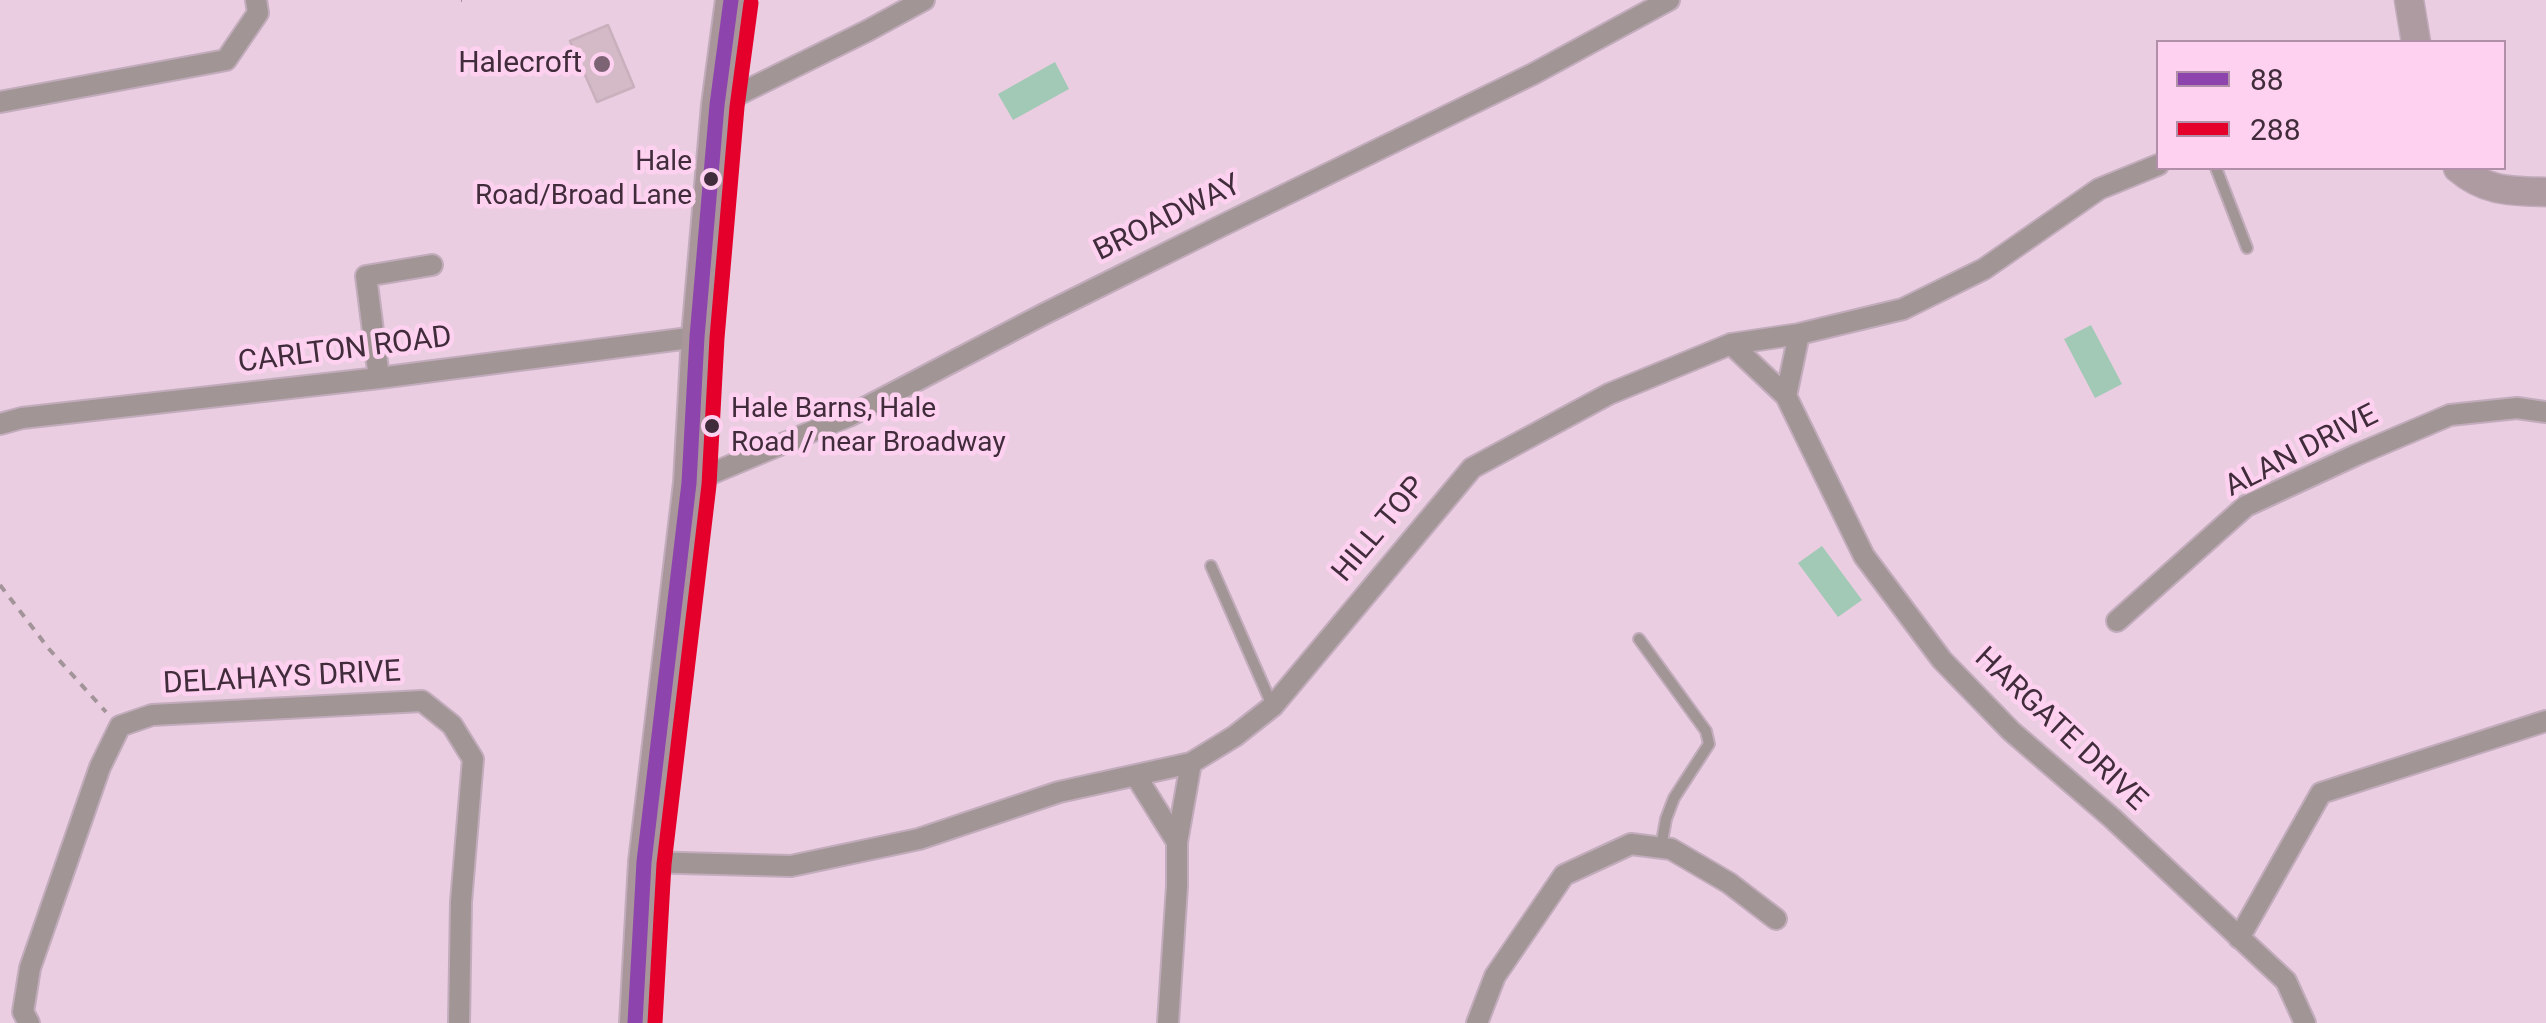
<!DOCTYPE html>
<style>
body{margin:0}
#map{position:relative;width:2546px;height:1023px;overflow:hidden;background:#eacde1;font-family:Roboto,sans-serif}
canvas{display:block}
.legend{position:absolute;left:2156px;top:40px;width:350px;height:130px;box-sizing:border-box;background:#fed1f0;border:2px solid #b28fa8;margin:0;padding:12px 18px;list-style:none;font-size:30px;color:#412c3b}
.legend li{display:flex;align-items:center;gap:20px;height:50px}
.legend b{width:50px;border:2px solid #b28fa8}
</style>
<div id="map">
<canvas width="2546" height="1023"></canvas>
<ul class="legend">
<li><b style="height:12px;background:#8e44ad"></b>88</li>
<li><b style="height:12px;background:#e4002b"></b>288</li>
</ul>
</div>
<script>
const ctx = document.querySelector('canvas').getContext('2d');
ctx.lineJoin = 'round';
function fill(path, color) { ctx.fillStyle = color; ctx.fill(path, 'evenodd'); }
function strokePath(path, color, width, dash) { ctx.strokeStyle = color; ctx.lineWidth = width; ctx.lineCap = dash ? 'butt' : 'round'; ctx.setLineDash(dash || []); ctx.stroke(path); }
function label(font, color, halo, rows, align = 'center') {
  ctx.font = font + ' Roboto,sans-serif'; ctx.lineWidth = 9; ctx.setLineDash([]); ctx.textBaseline = 'middle'; ctx.strokeStyle = halo; ctx.fillStyle = color; for (const [text, x, y, turn = 0] of rows) {
    ctx.save(); ctx.translate(x, y); ctx.rotate((+turn || 0) * Math.PI / 180); ctx.textAlign = isNaN(turn) ? turn : align; if (halo) ctx.strokeText(text, 0, 0); ctx.fillText(text, 0, 0); ctx.restore();
  }
}
fill(new Path2D(`
 M1055,62L1069,89L1013,120L998,94Z
 M2091,325L2122,384L2095,398L2064,339Z
 M1822,546L1862,600L1838,617L1798,563Z`), '#a1c9b5');
const building = new Path2D(`
 M608,25L634,87L597,102L570,41Z`);
fill(building, '#d4b9c7');
strokePath(building, '#c9b0bd', 2.5);
const lane = new Path2D(`
 M2216,168L2247,248
 M1211,566L1272,705
 M1639,639L1706,731L1709,744L1674,798L1666,819L1661,847`);
const street = new Path2D(`
 M0,102L226,60L258,13L256,0
 M717,105L867,31L924,0
 M1731,344L1786,396L1864,556L1942,660L2011,731L2112,818L2286,981L2305,1023
 M379,378L366,276L432,265
 M1786,396L1799,334
 M0,424L22,418L379,378L697,337
 M689,483L849,416L1044,314L1219,227L1533,74L1669,0
 M2117,621L2246,506L2356,455L2450,415L2517,408L2546,412
 M1136,776L1177,842V886L1168,1023
 M1177,842L1191,763
 M644,862L791,866L919,839L1059,792L1191,763L1235,736L1273,706L1472,468L1609,394L1731,344L1799,334L1903,309L1984,269L2099,189L2158,165
 M2239,938L2321,793L2546,721
 M29,1023L23,1012L30,968L100,767L120,726L152,715L422,701L452,725L473,759L461,902L459,1023
 M1477,1023L1495,976L1564,875L1631,844L1671,849L1729,883L1776,919`);
const secondary = new Path2D(`
 M2409,0L2416,42
 M2458,168C2486,192 2511,191 2546,192`);
const primary = new Path2D(`
 M635,1023L644,862L689,483L697,337L717,105L731,0`);
strokePath(lane, '#c2acbc', 14);
strokePath(street, '#c2acbc', 24);
strokePath(secondary, '#c2acbc', 31);
strokePath(primary, '#c2acbc', 34);
strokePath(new Path2D(`
 M461,0H462
 M0,585L49,649L106,712`), '#a39499', 4, [8, 8]);
strokePath(lane, '#a19595', 10);
strokePath(street, '#a19595', 20);
strokePath(secondary, '#ae9ba1', 28);
strokePath(primary, '#a8969b', 30);
strokePath(new Path2D(`
 M635,1023L644,862L689,483L697,337L717,105L731,0`), '#8e44ad', 15);
strokePath(new Path2D(`
 M655,1023L664,864L709,485L717,338L737,107L751,3`), '#e4002b', 15);
for (const [x, y, r, color] of [
 [602,64,10,"#7c6475"],
 [711,179,9,"#412c3b"],
 [712,426,9,"#412c3b"]
]) { const dot = new Path2D(); dot.arc(x, y, r, 0, 2 * Math.PI); ctx.fillStyle = color; ctx.fill(dot); strokePath(dot, '#fed1f0', 4); }
label('28px', '#412c3b', '#fed1f0', [
 ["Hale",692,163],
 ["Road/Broad Lane",692,197],
 ["Hale Barns, Hale",731,410,"left"],
 ["Road / near Broadway",731,444,"left"]
], 'right');
label('30px', '#412c3b', '#fed1f0', [
 ["Halecroft",582,64]
], 'right');
label('30px', '#412c3b', '#fed1f0', [
 ["BROADWAY",1168,219,-26],
 ["CARLTON ROAD",345,351,-7],
 ["ALAN DRIVE",2302,452,-27],
 ["HILL TOP",1380,530,-50],
 ["DELAHAYS DRIVE",282,679,-3],
 ["HARGATE DRIVE",2060,730,43]
]);
</script>
